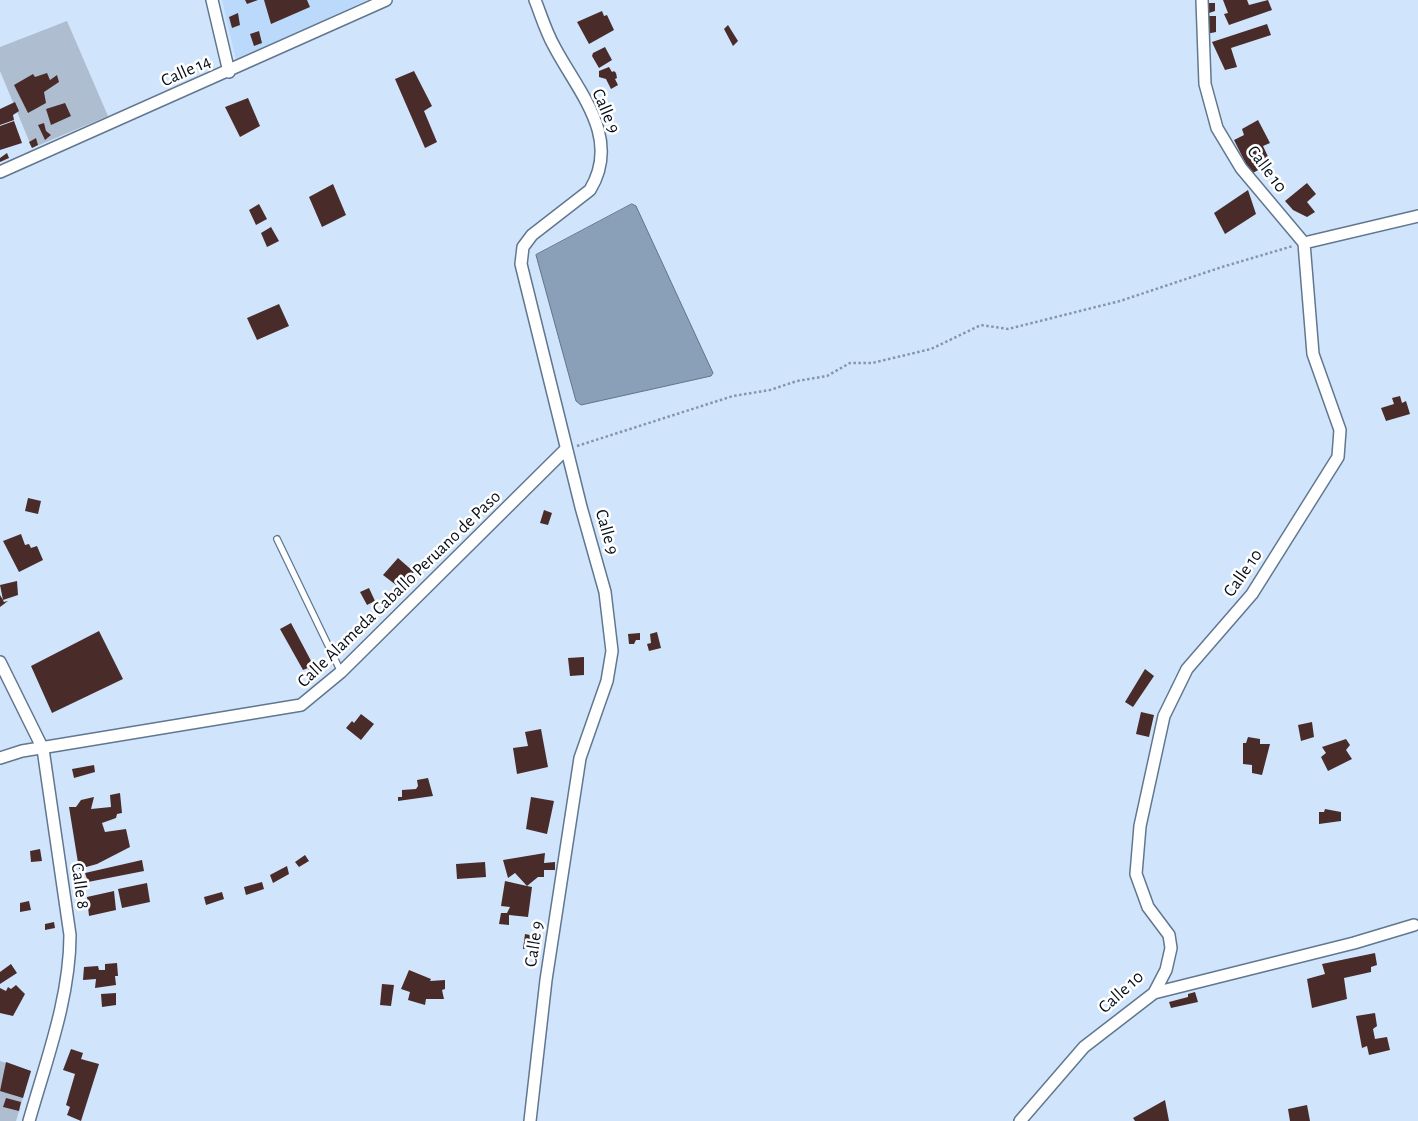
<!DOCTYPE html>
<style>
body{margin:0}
canvas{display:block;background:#d0e4fb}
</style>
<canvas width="1418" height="1121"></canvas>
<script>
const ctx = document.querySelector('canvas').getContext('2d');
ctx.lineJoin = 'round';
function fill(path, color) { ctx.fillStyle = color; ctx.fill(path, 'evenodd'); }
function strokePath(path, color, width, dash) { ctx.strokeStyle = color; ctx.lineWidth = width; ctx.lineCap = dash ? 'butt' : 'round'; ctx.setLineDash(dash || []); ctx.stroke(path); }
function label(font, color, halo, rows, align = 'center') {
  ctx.font = font + ' "Alegreya Sans",sans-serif'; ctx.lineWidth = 5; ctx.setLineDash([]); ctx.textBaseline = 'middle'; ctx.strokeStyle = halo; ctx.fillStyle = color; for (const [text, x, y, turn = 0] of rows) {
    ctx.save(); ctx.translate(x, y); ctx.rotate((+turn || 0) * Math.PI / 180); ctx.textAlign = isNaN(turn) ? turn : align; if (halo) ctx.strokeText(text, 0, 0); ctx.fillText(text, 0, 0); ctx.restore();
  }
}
fill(new Path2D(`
 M222,0H367L236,60Z`), '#bbd9fb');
fill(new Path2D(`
 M67,21L108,116L32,148L0,71V47Z
 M0,1061L31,1071L16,1121H0Z`), '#aebed0');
const water = new Path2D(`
 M632,204L636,206L713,373L711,376L581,405L576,401L536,255Z`);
fill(water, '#8aa0b8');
strokePath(water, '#627488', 1);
fill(new Path2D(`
 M245,0H258L247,4Z
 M264,0H307L310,7L271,24Z
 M1223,0H1247L1249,5L1268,0L1272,10L1229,25L1224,14L1228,13Z
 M1203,3H1215V11L1203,15Z
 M602,11L604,16L607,15L614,30L589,44L577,22Z
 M238,13L240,25L232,28L229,17Z
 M1206,16H1216V32L1206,34Z
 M1267,24L1271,35L1231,48L1237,67L1225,70L1212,42Z
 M728,25L738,41L733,46L724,29Z
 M259,31L262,43L254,46L250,34Z
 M605,47L612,60L599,68L592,56L593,53Z
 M609,67L612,72L614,71L616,73L617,78L615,79L618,85L611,89L606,79L599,77V71Z
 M414,71L432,106L424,111L437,142L425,148L395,79Z
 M47,73L50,80L57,75L59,82L44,92L46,103L28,113L14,85L33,74L35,77Z
 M248,98L260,126L240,137L225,107Z
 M15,102L19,111L13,115L14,120L0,125V109Z
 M65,103L71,116L51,125L46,109Z
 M1258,120L1270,143L1263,146L1271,163L1251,174L1234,140L1244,135L1242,129Z
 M14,121L22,143L0,150V126Z
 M44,123L46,131L51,135L45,140L38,125Z
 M36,138L38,145L32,148L29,142Z
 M7,153L9,158L0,162V158Z
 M1307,183L1316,194L1307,202L1315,212L1307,217L1293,210L1285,201Z
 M333,184L346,215L322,227L309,197Z
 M1248,190L1256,214L1225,234L1214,213Z
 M259,204L267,219L256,225L249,210Z
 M271,227L279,241L267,247L261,233Z
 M279,304L289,326L257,340L247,318Z
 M1400,396L1402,403L1406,401L1410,414L1386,421L1381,408L1394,404L1392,398Z
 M28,498L41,501L38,514L25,511Z
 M544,510L552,513L548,525L540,523Z
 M21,534L25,545L29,544L31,548L37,546L43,560L19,572L3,541Z
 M398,558L414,572L400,588L383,575Z
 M17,581L18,595L3,600L4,602L8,601L0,607V595L3,600L0,585Z
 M369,588L375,601L367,605L360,592Z
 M291,623L318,674L312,678L308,668L303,670L280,629Z
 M99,631L123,679L52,713L31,666Z
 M657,632L661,648L649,651L647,644L651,643L650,634Z
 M640,633V640H636L634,644H629L628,634Z
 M584,657V675L570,676L568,658Z
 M1145,669L1154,676L1133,707L1125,702Z
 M1141,712L1154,715L1149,737L1136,734Z
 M361,714L374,724L361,740L346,728L352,721L354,723Z
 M1312,722L1314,737L1301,741L1298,725Z
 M541,729L548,767L517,774L513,748L528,746L525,732Z
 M1248,737L1260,739V744H1270L1262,775L1252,773V765L1243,764V743H1246Z
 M1346,739L1350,745L1346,750L1352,759L1328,771L1321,757L1326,753L1322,747Z
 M94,765L95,772L74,778L72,769Z
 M428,778L433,796L398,801V797H402V790L416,789L418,786L417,780Z
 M120,793L122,813L117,814L116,818L102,823L105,832L126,829L130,847L97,864L79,869L69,807H76L81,800L94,797L91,809L111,807L110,795Z
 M531,797L554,801L547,834L526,829Z
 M1325,809L1341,812V821L1319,824V812H1324Z
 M40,849L42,861L31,862L30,851Z
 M545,853L544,863L555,862V870H544V877H538L527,886L532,887L528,917L509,915V925L499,924L501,913H507L510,907L501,906L505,881L527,886L515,873L508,878L503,860Z
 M305,855L309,861L299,867L295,862Z
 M142,860L144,871L88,882L85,873Z
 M485,862L486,877L457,879L456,864Z
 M287,866L289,874L273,883L270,875Z
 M262,882L264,889L246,895L244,887Z
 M147,883L150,902L122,908L118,889Z
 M114,891L116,910L89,916L87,897Z
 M222,892L224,899L206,905L204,897Z
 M29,901L31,910L20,912V903Z
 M54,922L55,928L45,930V924Z
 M525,934L539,937V947L523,949Z
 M1375,953L1377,965L1371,967V972L1344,978L1347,999L1312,1008L1307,979L1325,974L1322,964Z
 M117,963L118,976H115L116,985L95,988L96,979L83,980L84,967L98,966L99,970H105V964Z
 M11,964L17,973L0,984V972Z
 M409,970L431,979L430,981L445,980V989L442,990L444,999H426L425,1005L408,1000L410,992L401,989Z
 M382,984L394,985L391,1006L380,1005Z
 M16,985L25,994L13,1016L0,1013V988L6,991L8,987L11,989Z
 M1195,992L1198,1002L1171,1008L1169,1002L1188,997V994Z
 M116,993V1005L102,1007L101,994Z
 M1375,1013L1377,1026L1373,1029L1375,1039L1387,1037L1390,1050L1369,1055L1367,1046L1362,1048L1356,1016Z
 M71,1049L83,1053L81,1059L99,1064L81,1121L67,1115L70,1107L66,1105L75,1074L63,1070Z
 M6,1062L31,1071L23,1098L0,1091Z
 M6,1098L21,1102L19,1111L3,1107Z
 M1165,1100L1169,1121H1135L1133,1118Z
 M1307,1105L1310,1121H1290L1288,1109Z`), '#492c2a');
const lane = new Path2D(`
 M277,539L341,672`);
const street = new Path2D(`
 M212,0L229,72
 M0,172L386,0
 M1304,243L1418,216
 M0,662L43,749L70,935C70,998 46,1061 29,1121
 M0,758L22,751L301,705L341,672L566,449
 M1154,993L1354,943L1414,925
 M530,1121L546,980L580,758L607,681L612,651L605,592L581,507L521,264L523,247L532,235L590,190C622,137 578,92 554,46C546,32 541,15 535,0
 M1020,1121L1084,1047L1154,993L1166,970L1171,948L1169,935L1148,907L1136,874L1140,826L1164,716L1187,669L1252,594L1338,457L1340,430L1313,354L1304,243L1241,168L1217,128L1205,84L1202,0`);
strokePath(lane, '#617790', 8);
strokePath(street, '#617790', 14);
strokePath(new Path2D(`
 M577,446L733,396L770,390L797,381L827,376L850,363H872L931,349L981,325L1008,329L1120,301L1222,267L1293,246`), '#8695a8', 2.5, [2.5, 2.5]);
strokePath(lane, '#fff', 5.5);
strokePath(street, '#fff', 11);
label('18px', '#060e18', '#fff', [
 ["Calle 14",186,71,-24],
 ["Calle 9",606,111,67],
 ["Calle 10",1267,169,53],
 ["Calle 9",607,532,74],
 ["Calle 10",1243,573,-55],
 ["Calle Alameda Caballo Peruano de Paso",399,589,-44],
 ["Calle 8",80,886,82],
 ["Calle 9",534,944,-81],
 ["Calle 10",1121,992,-42]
]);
</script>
